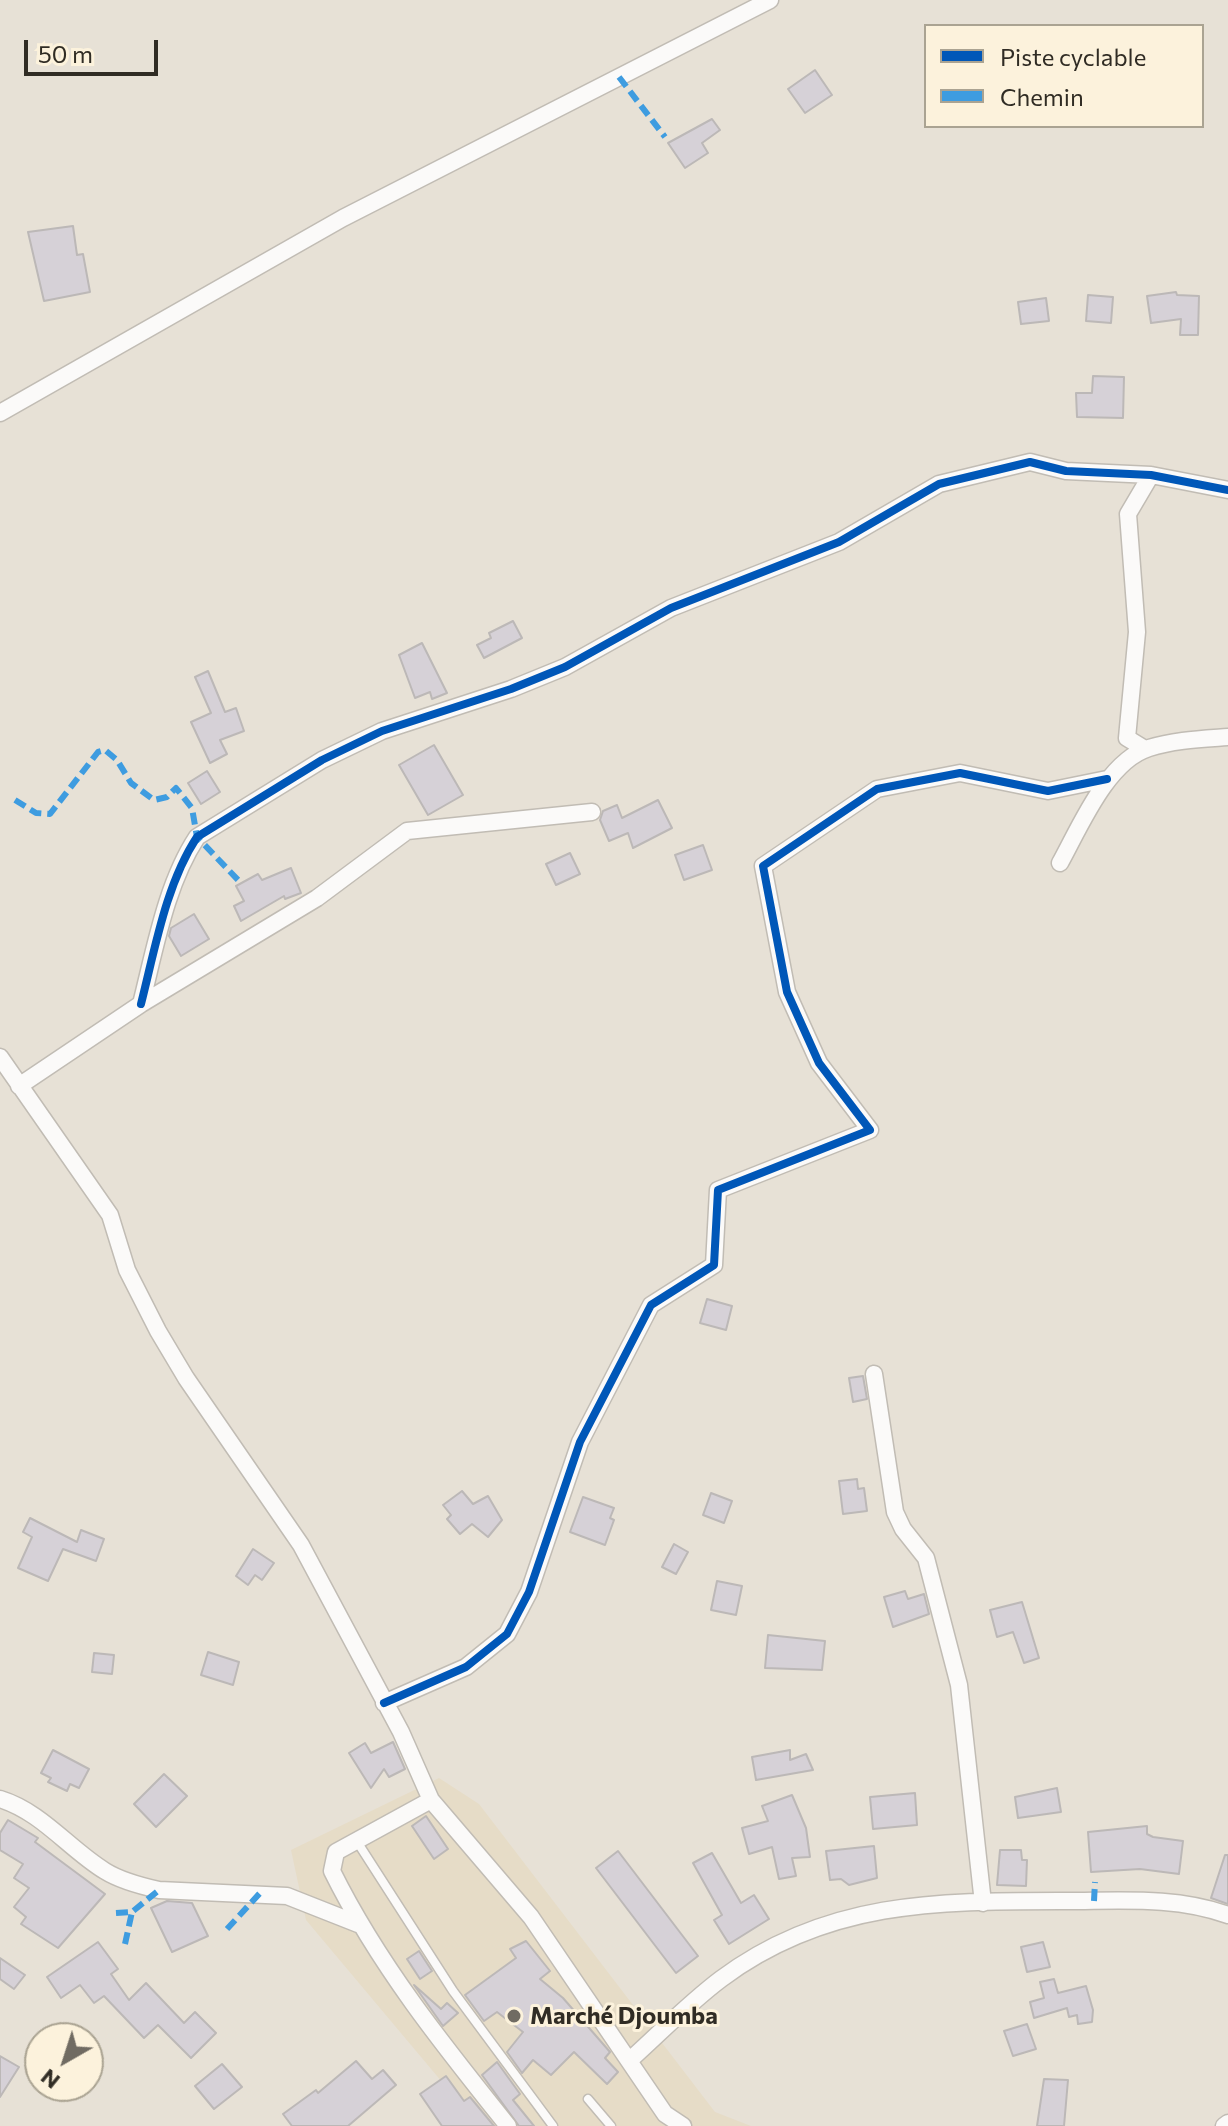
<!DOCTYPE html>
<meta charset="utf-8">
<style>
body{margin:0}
#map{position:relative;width:1228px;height:2126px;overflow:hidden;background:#e7e1d6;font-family:Commissioner,sans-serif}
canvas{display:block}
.legend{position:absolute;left:924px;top:24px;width:280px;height:104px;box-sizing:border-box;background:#fcf2dc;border:2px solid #aaa392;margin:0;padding:10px 14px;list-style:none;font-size:24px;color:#302c24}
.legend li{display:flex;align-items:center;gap:16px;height:40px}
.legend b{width:40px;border:2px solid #aaa392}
.north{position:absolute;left:24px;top:2022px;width:80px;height:80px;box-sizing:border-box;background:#fcf2dc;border:2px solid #aaa392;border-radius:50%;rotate:219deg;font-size:22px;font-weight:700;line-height:32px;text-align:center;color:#302c24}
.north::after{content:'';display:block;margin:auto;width:28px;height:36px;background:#706b62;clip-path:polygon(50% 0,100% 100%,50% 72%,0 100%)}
.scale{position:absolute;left:24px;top:40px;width:134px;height:36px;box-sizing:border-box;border:4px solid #302c24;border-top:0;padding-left:10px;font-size:24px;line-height:28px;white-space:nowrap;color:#302c24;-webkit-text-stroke:6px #fcf2dc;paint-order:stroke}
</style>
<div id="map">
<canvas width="1228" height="2126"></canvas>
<ul class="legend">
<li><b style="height:10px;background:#0057b8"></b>Piste cyclable</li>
<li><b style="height:10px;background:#3e9ce0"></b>Chemin</li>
</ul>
<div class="north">N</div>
<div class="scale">50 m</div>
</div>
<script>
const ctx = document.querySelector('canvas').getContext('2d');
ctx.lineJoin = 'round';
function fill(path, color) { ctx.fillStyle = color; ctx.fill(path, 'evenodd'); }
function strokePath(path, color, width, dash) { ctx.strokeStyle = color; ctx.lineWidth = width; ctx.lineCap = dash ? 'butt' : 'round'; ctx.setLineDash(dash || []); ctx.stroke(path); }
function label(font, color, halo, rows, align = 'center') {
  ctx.font = font + ' Commissioner,sans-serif'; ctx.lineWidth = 6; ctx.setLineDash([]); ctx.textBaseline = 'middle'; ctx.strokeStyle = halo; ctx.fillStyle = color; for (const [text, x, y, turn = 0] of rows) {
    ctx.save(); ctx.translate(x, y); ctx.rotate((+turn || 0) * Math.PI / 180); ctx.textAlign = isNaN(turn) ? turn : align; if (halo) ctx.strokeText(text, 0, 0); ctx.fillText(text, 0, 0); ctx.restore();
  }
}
fill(new Path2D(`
 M439,1778L479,1804L715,2112L751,2126H479L306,1920L291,1850Z`), '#e6dcc7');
const building = new Path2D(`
 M815,70L832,95L805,113L788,89Z
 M712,119L720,130L702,143L708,153L685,168L668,143Z
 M73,226L77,255L83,254L90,292L44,301L28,232Z
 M1176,292L1177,295L1199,296L1198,335H1180L1181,319L1151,323L1147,296Z
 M1088,295L1113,297L1111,323L1086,321Z
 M1046,298L1049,321L1021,324L1018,302Z
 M1093,376L1124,377L1123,418L1077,417L1076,393H1092Z
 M513,621L522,638L484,658L477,645L491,638L489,633Z
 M422,643L447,693L432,699L430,692L415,698L399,655Z
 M208,671L225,712L236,708L244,731L220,740L227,754L210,763L191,722L211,713L195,677Z
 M434,745L463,795L428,815L399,765Z
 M207,771L220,792L201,804L188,783Z
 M658,800L672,828L633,848L628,833L609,841L600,820L603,811L617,805L622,818Z
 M703,845L712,870L684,880L675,855Z
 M570,853L580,874L556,885L546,864Z
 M291,868L301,893L285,899L284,896L241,921L234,906L244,901L236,886L258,874L262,880Z
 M194,914L209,939L181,956L169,936L171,928Z
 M707,1299L732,1306L726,1330L700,1323Z
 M863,1376L867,1399L853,1402L849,1378Z
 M857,1479L858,1489L864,1488L867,1511L843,1514L839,1481Z
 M462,1491L473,1504L488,1496L502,1520L488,1537L472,1524L460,1534L447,1519L451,1515L443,1505Z
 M711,1493L732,1501L724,1523L703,1515Z
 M583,1497L614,1508L610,1518L614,1520L605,1545L570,1532Z
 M30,1518L77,1542L81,1530L104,1539L96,1561L63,1549L48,1581L18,1568L32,1537L23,1532Z
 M674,1544L688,1552L676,1574L662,1567Z
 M253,1549L274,1563L262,1580L255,1575L248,1585L236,1576Z
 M717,1581L742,1586L736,1615L711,1610Z
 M905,1591L908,1599L924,1594L929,1614L893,1627L884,1597Z
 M1022,1602L1039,1658L1024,1663L1013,1632L997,1637L990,1610Z
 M768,1635L825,1641L822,1670L765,1668Z
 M208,1652L239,1662L233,1685L201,1675Z
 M94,1653L114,1655L112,1674L92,1672Z
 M393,1742L405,1769L389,1777L384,1769L371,1788L349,1753L365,1743L371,1753Z
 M53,1750L89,1769L79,1788L70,1784L67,1791L48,1782L51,1778L41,1773Z
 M790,1750V1760L806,1754L813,1770L756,1780L752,1757Z
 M164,1774L187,1796L156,1827L134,1804Z
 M1057,1788L1061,1812L1018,1818L1015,1797Z
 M915,1793L917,1825L873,1829L870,1797Z
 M792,1795L806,1828L810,1857L792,1858L796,1876L779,1879L772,1847L749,1854L742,1828L768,1821L762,1806Z
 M426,1816L448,1849L434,1859L412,1826Z
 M8,1820L38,1838L35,1842L105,1894L58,1948L21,1924L26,1917L14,1907L29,1888L14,1878L23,1864L0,1850V1833Z
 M1147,1826V1834L1153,1837L1183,1841L1179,1874L1140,1869L1091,1872L1088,1832Z
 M874,1846L877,1878L849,1885L841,1879L830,1880L826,1851Z
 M1000,1850H1021L1022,1860H1027L1026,1886L997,1885Z
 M618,1851L698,1956L676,1973L596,1868Z
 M712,1853L741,1903L754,1895L769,1919L729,1944L714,1920L722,1915L693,1863Z
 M1225,1855H1228V1904L1211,1898Z
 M167,1901L192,1903L208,1936L172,1952L151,1908Z
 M526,1941L550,1971L540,1979L563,1998L610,2052L605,2058L618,2072L607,2084L574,2052L551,2075L533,2060L522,2073L507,2052L523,2032L497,2012L484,2021L465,1995L516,1958L510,1949Z
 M98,1942L118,1969L111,1974L129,2000L146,1983L184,2023L195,2012L216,2033L191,2058L158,2025L144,2038L104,1996L94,2003L80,1985L61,1998L47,1977Z
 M1043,1942L1050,1967L1027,1972L1021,1947Z
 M419,1951L432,1971L420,1979L407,1959Z
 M0,1958L25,1975L14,1989L0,1979Z
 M1054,1979L1058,1993L1086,1986L1093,2010L1092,2022L1078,2024L1077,2015L1069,2017L1067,2008L1034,2018L1030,2002L1044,1998L1040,1982Z
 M414,1985L441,2009L447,2003L458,2013L443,2026Z
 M1027,2024L1036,2049L1013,2056L1004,2031Z
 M0,2056L19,2067L0,2097Z
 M356,2061L372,2079L383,2070L396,2085L348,2126H292L283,2114L316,2090L318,2093Z
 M497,2062L520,2094L513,2100L534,2126H519L482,2075Z
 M222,2064L242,2087L214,2109L195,2086Z
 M446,2076L464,2101L470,2097L494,2126H442L420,2094Z
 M1044,2079L1068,2080L1064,2126H1037Z`);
fill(building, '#d6d1d7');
strokePath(building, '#bcb8b7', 2);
const lane = new Path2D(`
 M356,1840L453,1991L553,2126
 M588,2099L611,2126`);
const street = new Path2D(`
 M0,413L343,218L770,0
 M1145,749L1127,738L1137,632L1128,514L1151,475
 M1060,863C1080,827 1107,761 1149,748C1174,740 1201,739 1228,737
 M141,1004C155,949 166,884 197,837L322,760L382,731L511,689L565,667L671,608L839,542L939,484L1030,462L1066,471L1151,475L1228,490
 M0,1057L110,1215L127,1270L158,1331L186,1378L301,1545L401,1732L431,1800L531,1917L665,2114L683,2126
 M19,1086L141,1004L317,898L407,831L592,812
 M874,1374L895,1512L903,1529L926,1558L959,1685L983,1903
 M384,1703L466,1667L507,1634L529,1592L580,1442L651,1305L714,1265L718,1190L870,1130L819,1063L787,992L763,866L877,789L960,773L1048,791L1107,779
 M0,1799C42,1812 69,1849 105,1871C121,1881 141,1886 159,1890L287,1896L358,1924
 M431,1800L336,1852L332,1871C378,1964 443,2045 508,2126
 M630,2060C660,2033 689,2003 721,1979C827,1900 939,1901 1065,1901C1120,1901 1176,1896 1228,1915
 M1224,2126L1228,2123`);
strokePath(lane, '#c1bcb4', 11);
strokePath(street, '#c1bcb4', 19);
strokePath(lane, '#fbfaf9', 8);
strokePath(street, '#fbfaf9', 16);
strokePath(new Path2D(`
 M619,77L665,137
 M15,800L36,813L50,814L98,752L105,750L117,760L131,783L154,800L167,797L176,788L192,808L197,837L238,880
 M1094,1901L1095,1882
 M116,1913L132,1912L159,1890
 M227,1929L260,1893
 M125,1944L132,1912`), '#3e9ce0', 6, [12, 6]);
strokePath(new Path2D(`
 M141,1004C155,949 166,884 197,837L322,760L382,731L511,689L565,667L671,608L839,542L939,484L1030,462L1066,471L1151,475L1228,490
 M384,1703L466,1667L507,1634L529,1592L580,1442L651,1305L714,1265L718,1190L870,1130L819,1063L787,992L763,866L877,789L960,773L1048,791L1107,779`), '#0057b8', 8);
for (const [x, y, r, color] of [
 [514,2016,8,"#706b62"]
]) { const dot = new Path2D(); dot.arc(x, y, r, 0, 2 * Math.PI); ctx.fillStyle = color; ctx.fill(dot); strokePath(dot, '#fcf2dc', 3); }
label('bold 24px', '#302c24', '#fcf2dc', [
 ["Marché Djoumba",530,2016]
], 'left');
</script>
